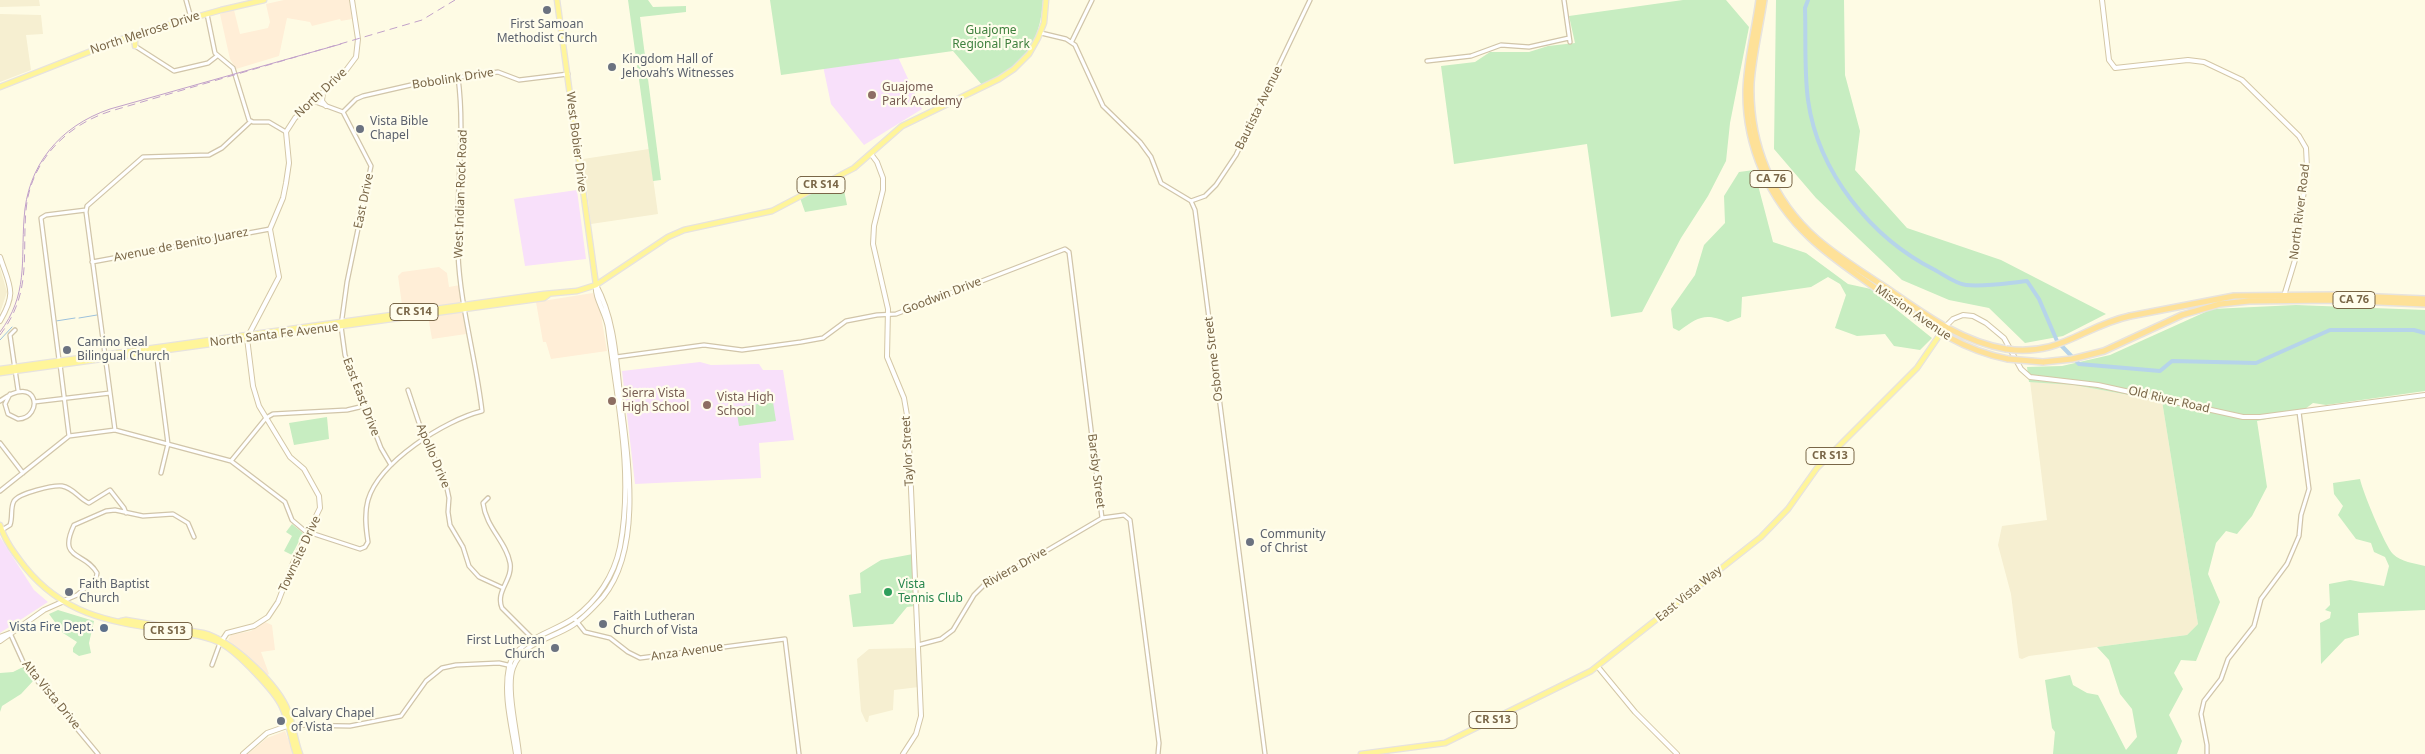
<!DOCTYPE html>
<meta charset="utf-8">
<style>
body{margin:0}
canvas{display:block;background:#fefbe4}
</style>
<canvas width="2425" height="754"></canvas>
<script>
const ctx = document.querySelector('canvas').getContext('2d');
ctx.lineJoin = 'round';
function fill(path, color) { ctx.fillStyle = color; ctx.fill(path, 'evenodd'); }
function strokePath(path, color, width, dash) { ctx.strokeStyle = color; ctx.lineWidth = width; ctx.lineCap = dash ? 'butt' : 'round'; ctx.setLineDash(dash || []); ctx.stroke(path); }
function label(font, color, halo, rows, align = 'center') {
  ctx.font = font + ' "Noto Sans",sans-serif'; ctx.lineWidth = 4.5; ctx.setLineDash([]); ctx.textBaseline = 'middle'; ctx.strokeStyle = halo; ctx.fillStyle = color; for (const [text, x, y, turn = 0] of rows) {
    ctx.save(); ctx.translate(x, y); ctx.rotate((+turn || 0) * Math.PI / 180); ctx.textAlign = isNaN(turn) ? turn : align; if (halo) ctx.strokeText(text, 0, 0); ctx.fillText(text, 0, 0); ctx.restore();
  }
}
fill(new Path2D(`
 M0,0H39L40,6L0,7Z
 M0,14L41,15L43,34L26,35L31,70L0,82Z
 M649,149L658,214L591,224L583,159Z
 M0,268L7,292L0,313Z
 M2030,381L2074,385L2162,401L2198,624L2187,635L2029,656L2022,659L2019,658L2011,594L1998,545L2002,526L2047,520Z
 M915,648L918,649L919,687L894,690L893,710L869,716L868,722H866L861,711L857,659L869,649Z`), '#f6efd1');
fill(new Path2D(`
 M284,0H349L352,19L341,21L340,19L312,26L310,22L287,18L279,56L236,69L230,59L220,14L234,10L240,34L268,28L270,22L266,4Z
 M439,267L447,273L449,287L460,285V303L403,312L398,276L402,272Z
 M593,293L600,309L607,351L551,359L546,342H543L536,302Z
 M461,312L463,314L466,334L432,339L428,316Z
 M265,622L272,625L275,650L261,652L269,674L267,675L228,640L231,635L251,631Z
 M285,731L294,754H248L267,738Z`), '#ffeed7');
fill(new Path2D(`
 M892,44L922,109L864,145L831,104L823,66Z
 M577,190L586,259L525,266L514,199Z
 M700,362L711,365L759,364L763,370H783L794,440L759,443L761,478L635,484L622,371Z
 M0,537L34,590L48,602L0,633Z`), '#f8e0fa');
fill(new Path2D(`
 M628,0H648L653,7L686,6V12L640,17L661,180L653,181Z
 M770,0H1043C1040,47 1022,64 983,86L953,51L781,75Z
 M1683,0H1726L1749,27L1730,123L1726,161L1708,196L1681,238L1642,312L1611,317L1587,144L1454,164L1441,66L1475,62L1490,52H1529L1548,46L1575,43L1569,16Z
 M1776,0H1844L1845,75L1860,131L1855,170L1907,228L2001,260L2106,314L2063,336L2025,343L1989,308L1949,300L1902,280L1816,198L1774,149Z
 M1754,170L1773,242L1806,253L1848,284L1871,289L1932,338L1920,350L1894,346L1885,334L1857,336L1835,328L1846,295L1840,284L1828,277L1811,287L1742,297L1741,317L1728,322C1705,313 1699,316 1679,331L1673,328L1671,309L1695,275L1704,245L1725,223L1724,196L1739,172Z
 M842,180L847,205L805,212L800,198Z
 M2296,305L2425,310V391L2326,405L2313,403L2301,412L2257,421L2267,487L2252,516L2237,534L2226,531L2216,543L2208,574L2220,602L2196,661L2181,660L2174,673L2183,689L2169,715L2182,741L2177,754H2053L2055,732L2052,728L2045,680L2070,675L2073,685L2087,693L2098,695L2126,750L2137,737L2132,709L2120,694L2109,660L2097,647L2187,635L2198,624L2162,401L2074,385L2029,382L2027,367L2062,366L2110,355L2212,309Z
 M773,402L776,421L739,426L736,407Z
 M327,417L329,439L294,445L289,423Z
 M2360,479C2362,490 2385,546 2393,554C2401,562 2414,563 2425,566V610L2358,613L2359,635L2345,639L2321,664L2320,623L2330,618L2331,612L2325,610L2330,605L2329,584L2350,580L2384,586L2389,566L2385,557L2374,552L2371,543L2356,539L2338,515L2343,506L2334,494L2333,483Z
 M292,524L303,533L292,555L284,551L292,536L286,532Z
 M913,554L915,606L907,607L893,624L853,627L849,595L861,593L860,573L881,560Z
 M58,610L94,621L89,643L91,653L79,656L73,652V648L77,642L63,633L49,614Z
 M23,667L34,680L21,694L2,706L0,712V673L13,672Z`), '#c7edc1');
strokePath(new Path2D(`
 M79,318L97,315
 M56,321L75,318
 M0,340L12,327`), '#9cc1dc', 1);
strokePath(new Path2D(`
 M1808,0L1805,8C1806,38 1804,70 1808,100C1818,172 1871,238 1935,270C1944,275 1956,284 1966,285C1986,287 2007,283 2027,281L2039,299L2057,341L2079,364L2160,371L2172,361L2256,363L2330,330H2414L2425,333`), '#b6d4ea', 4);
const tertiary = new Path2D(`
 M186,0L191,18
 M1564,0L1570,42
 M207,14L215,53L233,68L249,120L253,122H269L286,132
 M1041,33L1066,39L1075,45L1103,106L1140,142L1151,157L1161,183L1191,201L1195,210L1265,754
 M132,35L135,46L174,71L208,63L217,56
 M1072,41L1092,0
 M1427,61L1471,56L1501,45L1529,47L1569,38
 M313,101L343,112L371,166L347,282L341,326L345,355L381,448L391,465
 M343,112L356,99L363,96L424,82L498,72L519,80L568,74
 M1191,201L1205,196L1216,185L1236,155L1310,0
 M92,262L270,229
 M15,330L10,335L18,390
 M156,351L168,444L161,473
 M616,357L704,345L742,350L801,342L823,338L846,321L877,315L896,314L1065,249L1069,252L1073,284L1102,518
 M59,360L41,218L46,215L86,210
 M60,364L69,436
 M408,390L419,423L446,484L449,498L448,512L450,525L463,547L469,566L479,577L503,588
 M0,401C39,372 44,418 18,419L8,414L5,404L10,394
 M34,402L110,393
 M115,430L86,212L87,206L143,157L209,155L222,148L250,122
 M0,443L23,473
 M231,461L266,418L273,414L347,410L364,406
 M0,491L69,436L115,430L231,461L285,502L292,520L305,531L360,549L365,547L368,542C366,529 364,514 368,500C379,462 445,420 482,411C476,358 460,306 458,253C455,193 466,138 458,77
 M488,498L483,503C486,528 506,541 510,563C513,580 495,591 502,608L534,640
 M2,530L10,525C13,517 10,508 14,501C19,493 53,485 62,486C74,488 79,499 89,503L110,490L124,508L126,513
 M63,601L77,595L96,579L97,573C85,551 57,561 74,525L106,511L115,510L143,516L173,514L188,523L194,537
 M574,618L585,632L610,638L628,652L640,658L785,639L799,754
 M10,633L25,666L98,754
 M918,645L941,639L953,630L974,595L989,580L1029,561L1102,518L1124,515L1130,520L1159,743L1158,754
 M212,665L220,643
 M292,725L350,726L396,717L401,716L426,681L442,668L456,665L499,663L512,666
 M2207,754V745L2201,714L2204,701L2221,679L2228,659L2254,626L2261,599L2287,564L2299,536L2301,515L2309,489L2299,412`);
const secondary = new Path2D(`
 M2102,0L2109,60L2115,68L2188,60L2204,62L2242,80L2299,136L2306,148L2307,167L2295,260L2284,296
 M323,92L322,101L326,106
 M871,154L877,162L883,178V190L874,226L873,244L888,309L887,357L904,398L908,421L921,716L916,734L903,754
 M0,257C10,287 17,292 0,321
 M1945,327L1953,319L1963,315L1973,316L1986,323L2004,338L2021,369L2030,377L2098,385L2243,417H2260L2425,395
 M0,637L10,633
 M0,641L44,610L62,602
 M221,642L227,633L254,626L268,617L278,602L293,563L320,508L319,496L304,469L290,457L259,406L253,386L247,338L279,277L270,229L283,198L286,183L289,163L286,132L295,118L344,73L356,57L358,39L352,0
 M1598,667L1635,712L1677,754
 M243,754L267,733L290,725
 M516,754C512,727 503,695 509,667C516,639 553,633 574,618C597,601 614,576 620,547C634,474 617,400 608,328C606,313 594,298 596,285
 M519,754C517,732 506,687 513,668C523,641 552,639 573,625C584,618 594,607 603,597C644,547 627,453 620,394C616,357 614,318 596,285`);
const primary = new Path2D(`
 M557,0L596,285
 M135,46V40L142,33
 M0,87L132,35L221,10L264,0
 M0,369L544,294L577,291L596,285L668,237L684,230L772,211L854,168L902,126L999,79L1014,69L1029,54L1038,38L1044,23L1046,0
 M0,373L544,298L548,295
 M0,525C5,541 15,554 25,567C63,614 107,621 163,630C182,634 204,634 222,644C237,652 275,691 282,707C289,722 291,739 296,754
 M121,621L126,620L203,633C231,640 273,680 286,706C293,721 294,738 300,754
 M1361,754L1445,743L1591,671L1761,537L1788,509L1817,468L1917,368L1945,327`);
const trunk = new Path2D(`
 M1759,0C1755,30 1747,59 1746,90C1745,146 1769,200 1810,238C1832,259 1858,275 1882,293C1922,321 1959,350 2008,359
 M1764,0C1760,27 1753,55 1751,83C1749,142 1772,200 1817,239C1838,257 1862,272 1885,287C1923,313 1959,341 2006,349
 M2130,316L2234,296L2332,295L2425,299
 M2043,362L2072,359L2104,351L2182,315L2220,304L2249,301L2332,300L2425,304`);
strokePath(tertiary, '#d1c5a9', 5.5);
strokePath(secondary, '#d4c7a6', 6);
strokePath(primary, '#e7e3de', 7);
strokePath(trunk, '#e7e3de', 8);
strokePath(tertiary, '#fff', 3);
strokePath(secondary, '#fff', 4);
strokePath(primary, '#fff59a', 4.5);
strokePath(trunk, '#fee198', 5);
strokePath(new Path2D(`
 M0,332C28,295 21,262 24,219C27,165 60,126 110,109L341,44`), '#c1a1c9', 1);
strokePath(new Path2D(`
 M0,335C32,293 22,257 26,210C30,162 66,125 111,111L422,20L455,0`), '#c1a1c9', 1, [8, 5]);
const trunkBridge = new Path2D(`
 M2006,349C2060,357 2083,326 2130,316
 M2008,359L2043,362`);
strokePath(trunkBridge, '#e7e3de', 8, []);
strokePath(trunkBridge, '#fee198', 5);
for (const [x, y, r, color] of [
 [547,10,5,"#6b7280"],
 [612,67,5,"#6b7280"],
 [872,95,5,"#8d6e63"],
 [360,129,5,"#6b7280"],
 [67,350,5,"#6b7280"],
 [612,401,5,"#8d6e63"],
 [707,405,5,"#8d6e63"],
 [1250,542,5,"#6b7280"],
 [69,592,5,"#6b7280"],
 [888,592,5,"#2e9e5b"],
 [603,624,5,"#6b7280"],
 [104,628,5,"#5c6f8a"],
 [555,648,5,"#6b7280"],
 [281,721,5,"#6b7280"]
]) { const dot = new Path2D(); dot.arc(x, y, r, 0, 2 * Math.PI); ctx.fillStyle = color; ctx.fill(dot); strokePath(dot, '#fffdec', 2); }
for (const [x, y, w] of [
 [1771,179,42],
 [821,185,48],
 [2354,300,42],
 [414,312,48],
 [1830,456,48],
 [168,631,48],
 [1493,720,48]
]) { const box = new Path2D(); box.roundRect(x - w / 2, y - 8.5, w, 17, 4); ctx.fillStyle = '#fffdec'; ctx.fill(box); strokePath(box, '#796647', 1); }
label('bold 11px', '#796647', null, [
 ["CA 76",1771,179],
 ["CR S14",821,185],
 ["CA 76",2354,300],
 ["CR S14",414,312],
 ["CR S13",1830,456],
 ["CR S13",168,631],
 ["CR S13",1493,720]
]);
label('12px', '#5b616d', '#fffdec', [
 ["First Samoan",547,25,"center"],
 ["Methodist Church",547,39,"center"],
 ["Kingdom Hall of",622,60],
 ["Jehovah’s Witnesses",622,74],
 ["Vista Bible",370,122],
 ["Chapel",370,136],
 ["Camino Real",77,343],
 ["Bilingual Church",77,357],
 ["Community",1260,535],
 ["of Christ",1260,549],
 ["Faith Baptist",79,585],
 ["Church",79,599],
 ["Faith Lutheran",613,617],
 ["Church of Vista",613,631],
 ["First Lutheran",545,641,"right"],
 ["Church",545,655,"right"],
 ["Calvary Chapel",291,714],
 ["of Vista",291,728]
], 'left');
label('12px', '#3f803e', '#fffdec', [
 ["Guajome",991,31],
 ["Regional Park",991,45]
]);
label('12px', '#796647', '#fffdec', [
 ["North Melrose Drive",145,33,-18],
 ["Bobolink Drive",453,79,-9],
 ["North Drive",321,93,-43],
 ["Bautista Avenue",1259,108,-64],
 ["West Bobier Drive",576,142,83],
 ["West Indian Rock Road",461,194,-88],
 ["East Drive",364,201,-78],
 ["North River Road",2300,212,-83],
 ["Avenue de Benito Juarez",181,245,-11],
 ["Goodwin Drive",942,296,-21],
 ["Mission Avenue",1913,313,34],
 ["North Santa Fe Avenue",274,335,-7],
 ["Osborne Street",1214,359,-97],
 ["East East Drive",361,397,69],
 ["Old River Road",2169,400,13],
 ["Taylor Street",908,451,-93],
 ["Apollo Drive",433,456,67],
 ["Barsby Street",1096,471,83],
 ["Townsite Drive",300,554,-65],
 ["Riviera Drive",1015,568,-29],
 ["East Vista Way",1689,594,-39],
 ["Anza Avenue",687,652,-8],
 ["Alta Vista Drive",51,695,51]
]);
label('12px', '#785e54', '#fffdec', [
 ["Guajome",882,88],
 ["Park Academy",882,102],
 ["Sierra Vista",622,394],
 ["High School",622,408],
 ["Vista High",717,398],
 ["School",717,412]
], 'left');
label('12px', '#27864d', '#fffdec', [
 ["Vista",898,585],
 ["Tennis Club",898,599]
], 'left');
label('12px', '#4e5e75', '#fffdec', [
 ["Vista Fire Dept.",94,628]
], 'right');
</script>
